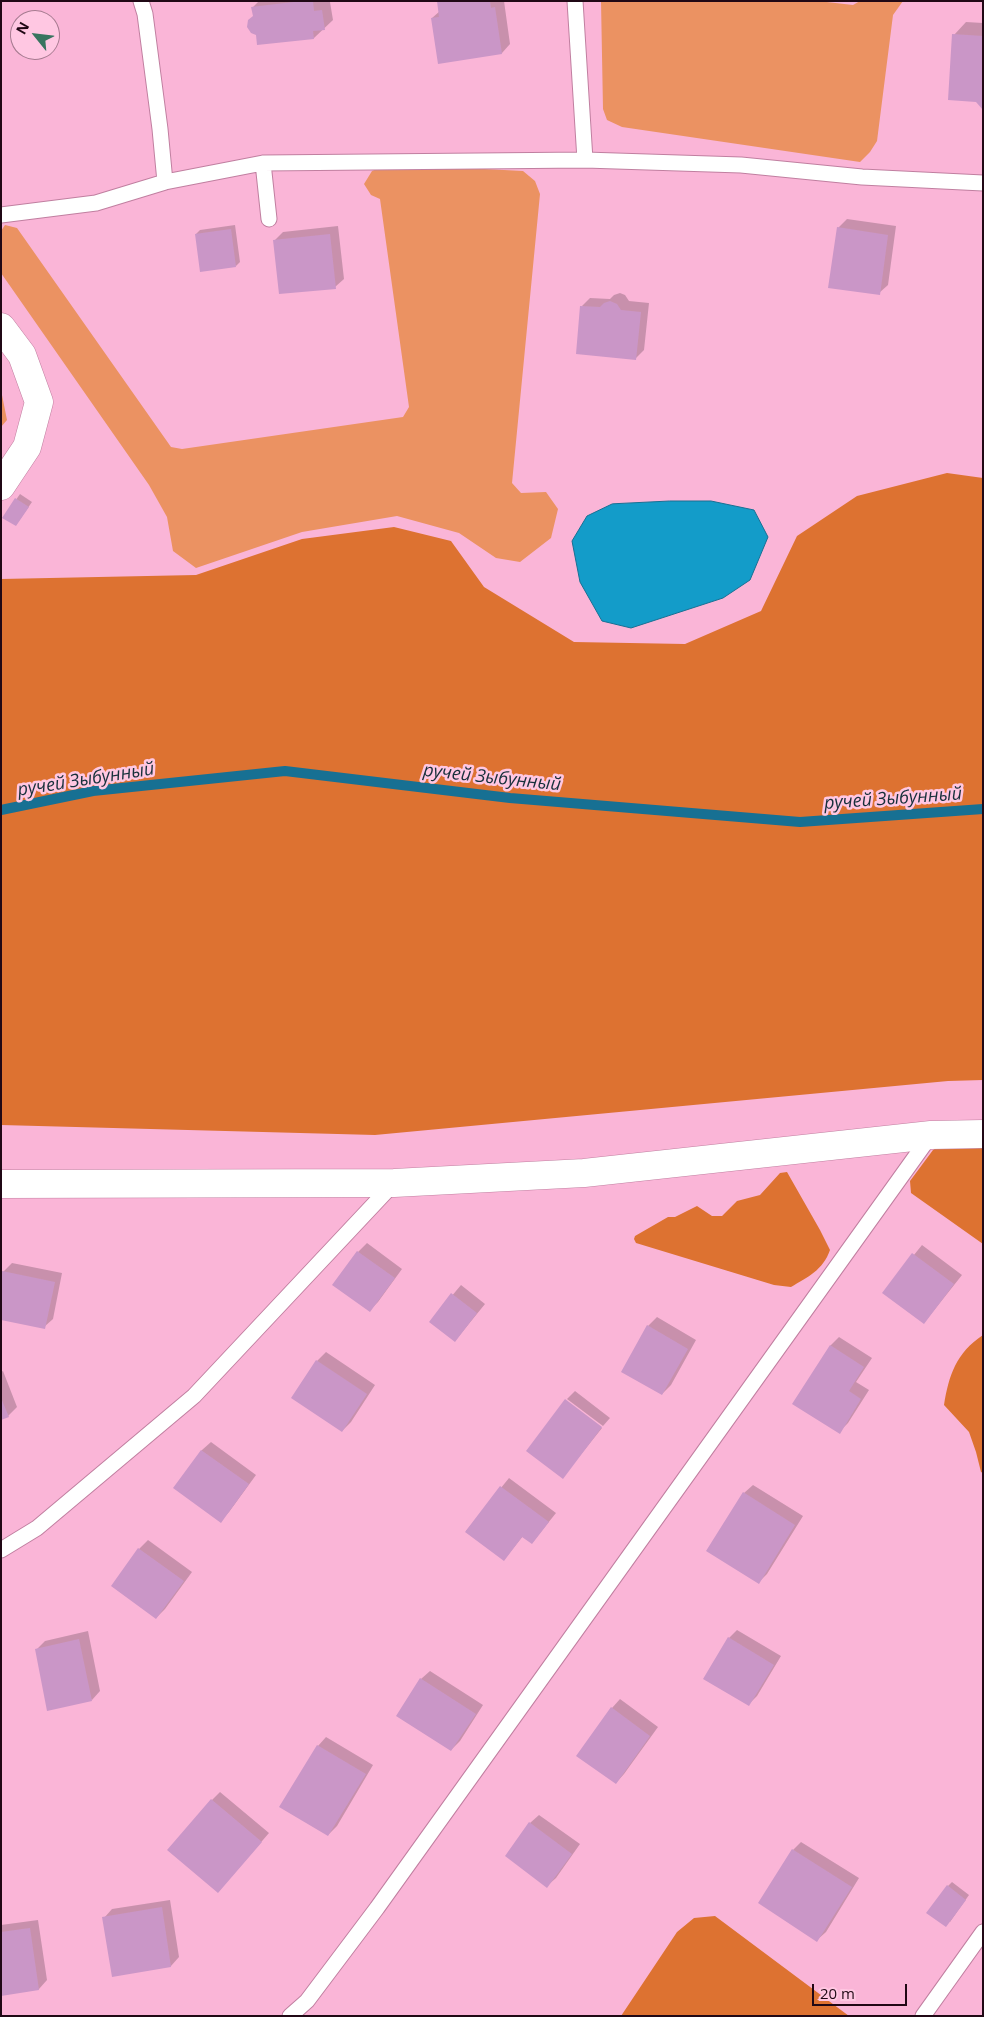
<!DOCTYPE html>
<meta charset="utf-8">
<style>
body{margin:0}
#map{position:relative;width:984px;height:2017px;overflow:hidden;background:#fab5d7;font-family:"Open Sans",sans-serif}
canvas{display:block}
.frame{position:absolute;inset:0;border:2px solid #200815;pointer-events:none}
.north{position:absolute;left:10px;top:10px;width:50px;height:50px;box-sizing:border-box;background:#ffc7e2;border:1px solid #a67b90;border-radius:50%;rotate:299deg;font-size:14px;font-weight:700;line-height:20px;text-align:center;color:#200815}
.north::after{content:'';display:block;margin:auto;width:18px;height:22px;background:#38745f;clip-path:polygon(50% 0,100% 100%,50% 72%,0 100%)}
.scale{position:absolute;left:812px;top:1984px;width:95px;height:22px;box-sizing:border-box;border:2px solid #200815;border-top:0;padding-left:6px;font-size:15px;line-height:18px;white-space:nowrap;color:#200815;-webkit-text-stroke:4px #ffc7e2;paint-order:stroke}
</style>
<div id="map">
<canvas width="984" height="2017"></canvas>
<div class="frame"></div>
<div class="north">N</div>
<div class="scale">20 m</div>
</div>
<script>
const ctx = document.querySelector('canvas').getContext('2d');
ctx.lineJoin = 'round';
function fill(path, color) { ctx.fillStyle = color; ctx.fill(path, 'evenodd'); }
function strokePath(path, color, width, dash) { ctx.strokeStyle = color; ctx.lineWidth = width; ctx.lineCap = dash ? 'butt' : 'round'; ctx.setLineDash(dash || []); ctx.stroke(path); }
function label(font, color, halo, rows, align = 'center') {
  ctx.font = font + ' "Open Sans",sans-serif'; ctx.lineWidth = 5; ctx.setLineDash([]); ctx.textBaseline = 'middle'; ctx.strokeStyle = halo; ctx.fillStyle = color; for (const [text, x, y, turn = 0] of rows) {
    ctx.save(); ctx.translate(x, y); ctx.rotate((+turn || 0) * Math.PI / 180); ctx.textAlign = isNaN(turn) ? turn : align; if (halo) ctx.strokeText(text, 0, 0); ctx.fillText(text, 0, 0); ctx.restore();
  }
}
fill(new Path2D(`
 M601,1H818L853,5L860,1H903L893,15L877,141L870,152L860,162L622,127L607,120L603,109Z
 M388,164L523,171L535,181L540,194L512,483L521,493L546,492L558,509L551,538L520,562L496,558L459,533L397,516L302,532L196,568L173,551L167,517L149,485L1,273V231L5,225L17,228L171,447L182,449L403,417L409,407L380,199L371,195L364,184L372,171Z
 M1,390L7,420L1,427Z`), '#eb9262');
fill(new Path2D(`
 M947,473L983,478V1080L948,1081L375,1135L1,1125V579L196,575L302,539L394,527L451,541L484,587L574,642L685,644L761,611L797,536L857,496Z
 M983,1143V1244L911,1193L910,1181L933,1150L943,1144Z
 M787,1172L820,1230L830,1250C823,1270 808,1277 791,1287L774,1285L636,1243L634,1239L635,1236L668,1217H675L697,1206L712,1216H722L737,1201L760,1195L780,1173Z
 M983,1335V1473L981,1472L976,1452L969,1432L944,1405C949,1375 956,1353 983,1335Z
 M715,1916L849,2016H621L677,1932L694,1918Z`), '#dd7231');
const water = new Path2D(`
 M670,501H711L754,510L768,537L750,580L723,598L631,628L602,621L580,582L572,541L587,516L612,504Z`);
fill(water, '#139cc9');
strokePath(water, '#177093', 1);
fill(new Path2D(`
 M259,1L330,2L333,20L314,38L258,44L253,7Z
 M438,1H504L510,44L502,53L439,63L432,18L440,11Z
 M966,22L983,23V108L954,35Z
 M847,219L896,226L888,285L879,293L838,228Z
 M235,225L240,262L236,266L196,234L200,230Z
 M338,226L344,279L335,287L275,240L283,232Z
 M620,293L625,295L629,301L649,303L644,350L636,358L582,306L590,298L610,299L614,295Z
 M20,494L32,502L16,525L4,517Z
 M367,1243L402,1269L378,1302L370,1310L358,1252Z
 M922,1245L962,1275L924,1323L884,1292Z
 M12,1263L62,1273L53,1319L44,1327L1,1319V1281L3,1272Z
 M461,1285L485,1304L455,1341L430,1322Z
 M657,1317L696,1340L671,1385L662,1394L648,1326Z
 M839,1337L872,1358L856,1382L869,1390L848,1423L839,1432L794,1403L831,1345Z
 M326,1352L375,1385L351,1422L342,1431L317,1361Z
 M3,1371L17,1407L8,1416L1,1418V1372Z
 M575,1391L610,1418L603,1426L567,1399Z
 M565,1401L602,1428L563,1477Z
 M211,1442L256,1475L229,1512L220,1521L175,1488L202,1450Z
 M509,1478L556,1513L532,1543L523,1536L504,1560L466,1531Z
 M753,1485L803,1516L767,1574L759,1582L744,1493Z
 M148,1540L192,1572L165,1609L156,1618L112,1586L139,1549Z
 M737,1630L781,1656L757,1696L749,1704L729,1638Z
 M88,1631L100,1691L92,1700L36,1650L45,1641Z
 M430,1671L483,1705L460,1741L451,1750L421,1679Z
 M620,1699L658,1727L624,1774L616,1783L578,1755L612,1708Z
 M326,1737L373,1765L337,1826L328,1835L318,1746Z
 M220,1792L269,1833L218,1892L212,1800Z
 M539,1815L580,1844L556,1878L547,1886L530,1823Z
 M801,1842L859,1878L826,1932L817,1940L793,1850Z
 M952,1882L969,1895L950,1922L948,1886Z
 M170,1900L179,1957L171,1966L113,1975L104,1918L112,1909Z
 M38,1920L47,1980L39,1989L1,1995V1925Z`), '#0003');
strokePath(new Path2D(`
 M1,810L93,791L285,771L510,798L800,822L983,809`), '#177093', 10);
fill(new Path2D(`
 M302,1H313L314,11L322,10L325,30L313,31L314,39L257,45L256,35L251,33L247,27L248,20L253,16L251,7Z
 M437,1H490L491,8L495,7L502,54L438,64L431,18L439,17Z
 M952,34L983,36V110L976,102L948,100Z
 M837,227L888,235L880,295L828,288Z
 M231,229L236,267L200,272L195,234Z
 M330,234L336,289L279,294L273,240Z
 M610,301L617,304L621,310L641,312L636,360L576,354L580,306L600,307L604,303Z
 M15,498L29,507L16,526L2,518Z
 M357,1251L395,1278L370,1312L332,1285Z
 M912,1253L954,1284L924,1324L882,1293Z
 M2,1271L55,1282L45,1329L1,1320Z
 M451,1293L477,1313L455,1342L429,1322Z
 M647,1325L688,1349L662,1395L621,1372Z
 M830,1345L864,1367L849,1391L861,1399L840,1434L792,1404Z
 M316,1360L367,1394L342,1432L291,1398Z
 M1,1398L9,1417L1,1420Z
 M565,1399L602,1427L563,1479L526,1451Z
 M201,1450L249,1484L221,1523L173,1488Z
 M500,1486L549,1522L532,1544L522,1537L504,1561L465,1532Z
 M743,1492L795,1525L759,1584L706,1551Z
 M138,1548L184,1581L156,1619L111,1586Z
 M728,1637L774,1665L749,1706L703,1679Z
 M79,1639L92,1701L47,1711L35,1649Z
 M420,1678L476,1714L451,1751L396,1716Z
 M611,1707L650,1736L616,1784L576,1756Z
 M317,1745L366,1774L328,1836L279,1807Z
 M211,1799L262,1842L218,1893L167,1850Z
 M529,1822L572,1854L547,1888L505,1856Z
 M792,1849L852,1887L817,1942L758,1903Z
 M947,1885L966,1900L946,1927L926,1913Z
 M162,1907L171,1967L112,1977L102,1917Z
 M30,1928L39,1990L1,1996V1932Z`), '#ca96c7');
const service = new Path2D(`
 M141,1L145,14L160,129L165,182L263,163L585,160L741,165L862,177L983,183
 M575,1L585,160
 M263,163L269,219
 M1,215L96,203L165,182
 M1,1550L37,1528L194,1396L394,1183
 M290,2016L307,2001L377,1908L931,1135
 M923,2016L983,1932`);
const minor = new Path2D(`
 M1,327L22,355L39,402L27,447L1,486
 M1,1184L394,1183L584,1173L931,1135L983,1134`);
strokePath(service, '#c07fa0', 17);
strokePath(minor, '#c07fa0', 29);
strokePath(service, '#fff', 15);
strokePath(minor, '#fff', 28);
label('italic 18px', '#17303b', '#ffc7e2', [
 ["ручей Зыбунный",492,778,6],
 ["ручей Зыбунный",86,780,-9],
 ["ручей Зыбунный",893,799,-4]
]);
</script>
